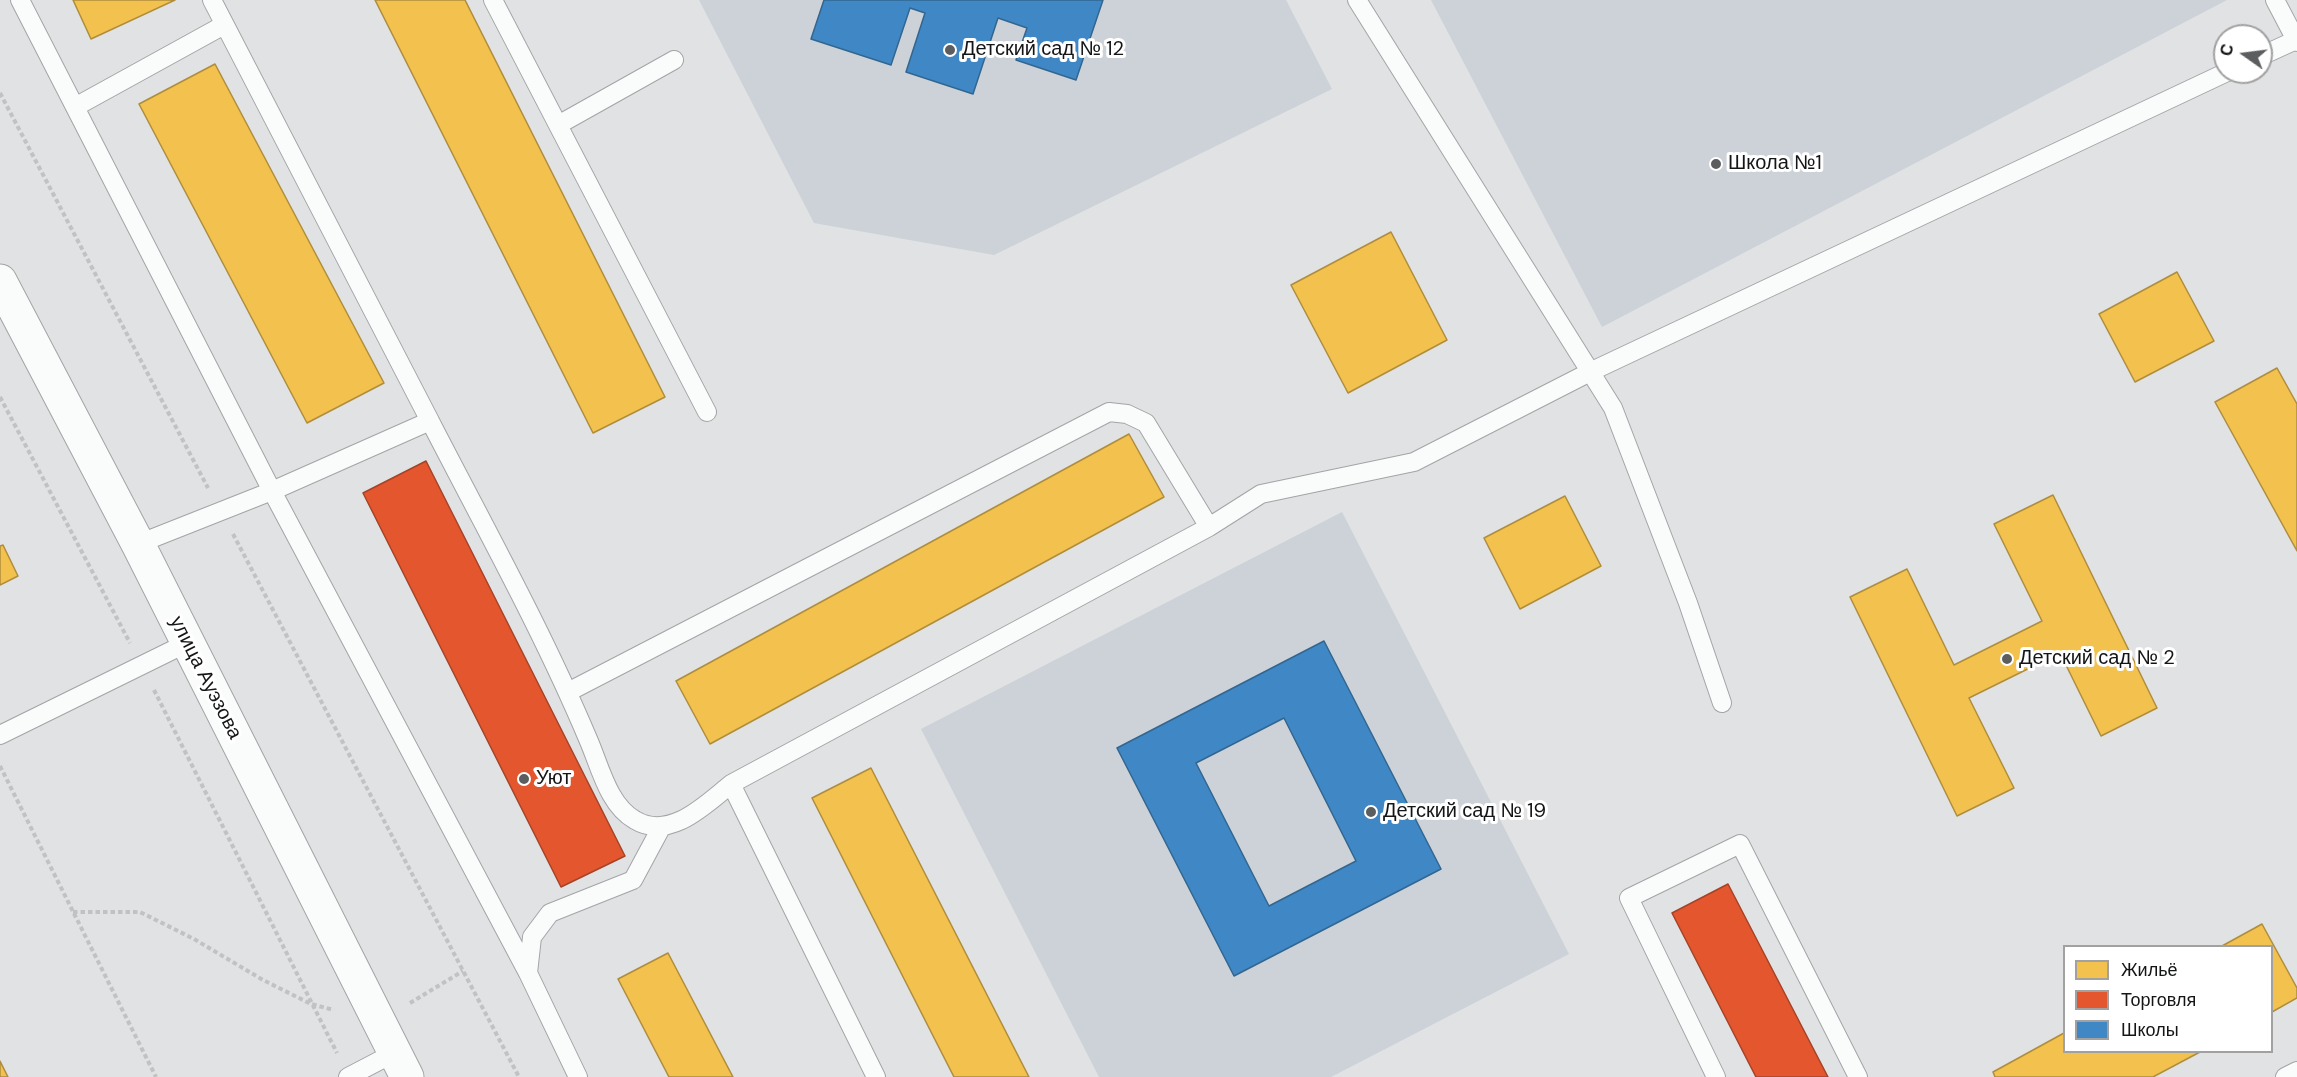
<!DOCTYPE html>
<meta charset="utf-8">
<style>
body{margin:0}
#map{position:relative;width:2297px;height:1077px;overflow:hidden;background:#e0e2e4;font-family:"DM Sans",sans-serif}
canvas{display:block}
.legend{position:absolute;left:2063px;top:945px;width:210px;height:108px;box-sizing:border-box;background:#fff;border:2px solid #a1a1a2;margin:0;padding:8px 10px;list-style:none;font-size:18px;color:#141516}
.legend li{display:flex;align-items:center;gap:12px;height:30px}
.legend b{width:30px;border:2px solid #a1a1a2}
.north{position:absolute;left:2213px;top:24px;width:60px;height:60px;box-sizing:border-box;background:#fff;border:2px solid #a1a1a2;border-radius:50%;rotate:284deg;font-size:16px;font-weight:700;line-height:24px;text-align:center;color:#141516}
.north::after{content:'';display:block;margin:auto;width:21px;height:27px;background:#5b5d5e;clip-path:polygon(50% 0,100% 100%,50% 72%,0 100%)}
</style>
<div id="map">
<canvas width="2297" height="1077"></canvas>
<ul class="legend">
<li><b style="height:16px;background:#f2c14e"></b>Жильё</li>
<li><b style="height:16px;background:#e4572e"></b>Торговля</li>
<li><b style="height:16px;background:#3f88c5"></b>Школы</li>
</ul>
<div class="north">С</div>
</div>
<script>
const ctx = document.querySelector('canvas').getContext('2d');
ctx.lineJoin = 'round';
function fill(path, color) { ctx.fillStyle = color; ctx.fill(path, 'evenodd'); }
function strokePath(path, color, width, dash) { ctx.strokeStyle = color; ctx.lineWidth = width; ctx.lineCap = dash ? 'butt' : 'round'; ctx.setLineDash(dash || []); ctx.stroke(path); }
function label(font, color, halo, rows, align = 'center') {
  ctx.font = font + ' "DM Sans",sans-serif'; ctx.lineWidth = 6; ctx.setLineDash([]); ctx.textBaseline = 'middle'; ctx.strokeStyle = halo; ctx.fillStyle = color; for (const [text, x, y, turn = 0] of rows) {
    ctx.save(); ctx.translate(x, y); ctx.rotate((+turn || 0) * Math.PI / 180); ctx.textAlign = isNaN(turn) ? turn : align; if (halo) ctx.strokeText(text, 0, 0); ctx.fillText(text, 0, 0); ctx.restore();
  }
}
fill(new Path2D(`
 M699,0H1286L1332,89L994,255L814,223Z
 M1431,0H2227L1602,327Z
 M1342,512L1569,954L1331,1077H1099L921,729Z`), '#ccd2d7');
const homes = new Path2D(`
 M73,0H175L91,39Z
 M375,0H465L665,397L593,433Z
 M215,64L384,383L307,423L139,104Z
 M1391,232L1447,340L1348,393L1291,285Z
 M2177,272L2214,341L2135,382L2099,314Z
 M2277,368L2297,404V551L2215,402Z
 M1129,434L1164,497L710,744L676,681Z
 M2053,495L2157,708L2101,736L2060,653L1969,698L2014,788L1957,816L1850,597L1907,569L1954,665L2042,621L1994,524Z
 M1565,496L1601,566L1520,609L1484,538Z
 M3,545L18,576L0,585V546Z
 M871,768L1029,1077H954L812,798Z
 M2262,924L2297,988V998L2272,1012V946H2222Z
 M668,953L733,1077H669L618,979Z
 M2064,1033V1052H2200L2153,1077H1995L1993,1072Z
 M0,1061L8,1077H0Z`);
fill(homes, '#f2c14e');
strokePath(homes, '#af8d3d', 1.5);
const shops = new Path2D(`
 M426,461L625,856L561,887L363,493Z
 M1728,884L1828,1077H1756L1672,913Z`);
fill(shops, '#e4572e');
strokePath(shops, '#a64327', 1.5);
const schools = new Path2D(`
 M824,0H1103L1076,80L1016,60L1027,28L998,18L973,94L906,72L925,13L910,8L891,65L811,39Z
 M1324,641L1441,869L1234,976L1117,748ZM1284,718L1356,861L1269,906L1196,763Z`);
fill(schools, '#3f88c5');
strokePath(schools, '#326690', 1.5);
const lane = new Path2D(`
 M20,0L272,491L528,973
 M212,0L430,421
 M493,0L707,412
 M1357,0L1613,408L1688,603L1722,703
 M2275,0L2297,42
 M2261,56L2296,40
 M75,107L224,25
 M558,125L674,60
 M138,544L272,491L430,421C484,526 542,630 588,739C600,766 608,805 635,820C670,841 706,804 731,784L1209,527L1261,494L1414,462L1592,371L2227,72
 M568,692L1109,412L1127,414L1146,423L1209,527
 M0,735L187,643
 M731,784L876,1077
 M348,1077L394,1053
 M578,1077L528,973L532,937L550,913L633,880L662,826
 M1716,1077L1629,898L1740,844L1858,1077
 M2285,1077L2297,1071`);
const secondary = new Path2D(`
 M0,281L138,544L407,1077`);
strokePath(lane, '#a3a4a6', 20);
strokePath(secondary, '#a3a4a6', 35);
strokePath(new Path2D(`
 M0,93L208,488
 M0,397L130,643
 M233,534L519,1077
 M154,690L337,1053
 M0,766L156,1077
 M73,912H140L194,939L263,980L311,1004L334,1010
 M410,1003L463,971`), '#c2c2c2', 4, [4.5, 3]);
strokePath(lane, '#fafbfb', 18);
strokePath(secondary, '#fafbfb', 33);
for (const [x, y, r, color] of [
 [950,50,6,"#5b5d5e"],
 [1716,164,6,"#5b5d5e"],
 [2007,659,6,"#5b5d5e"],
 [524,779,6,"#5b5d5e"],
 [1371,812,6,"#5b5d5e"]
]) { const dot = new Path2D(); dot.arc(x, y, r, 0, 2 * Math.PI); ctx.fillStyle = color; ctx.fill(dot); strokePath(dot, '#fff', 2); }
label('20px', '#141516', '#fff', [
 ["Детский сад № 12",962,50],
 ["Школа №1",1728,164],
 ["Детский сад № 2",2019,659],
 ["Уют",536,779],
 ["Детский сад № 19",1383,812]
], 'left');
label('20px', '#141516', '#fff', [
 ["улица Ауэзова",205,678,63]
]);
</script>
